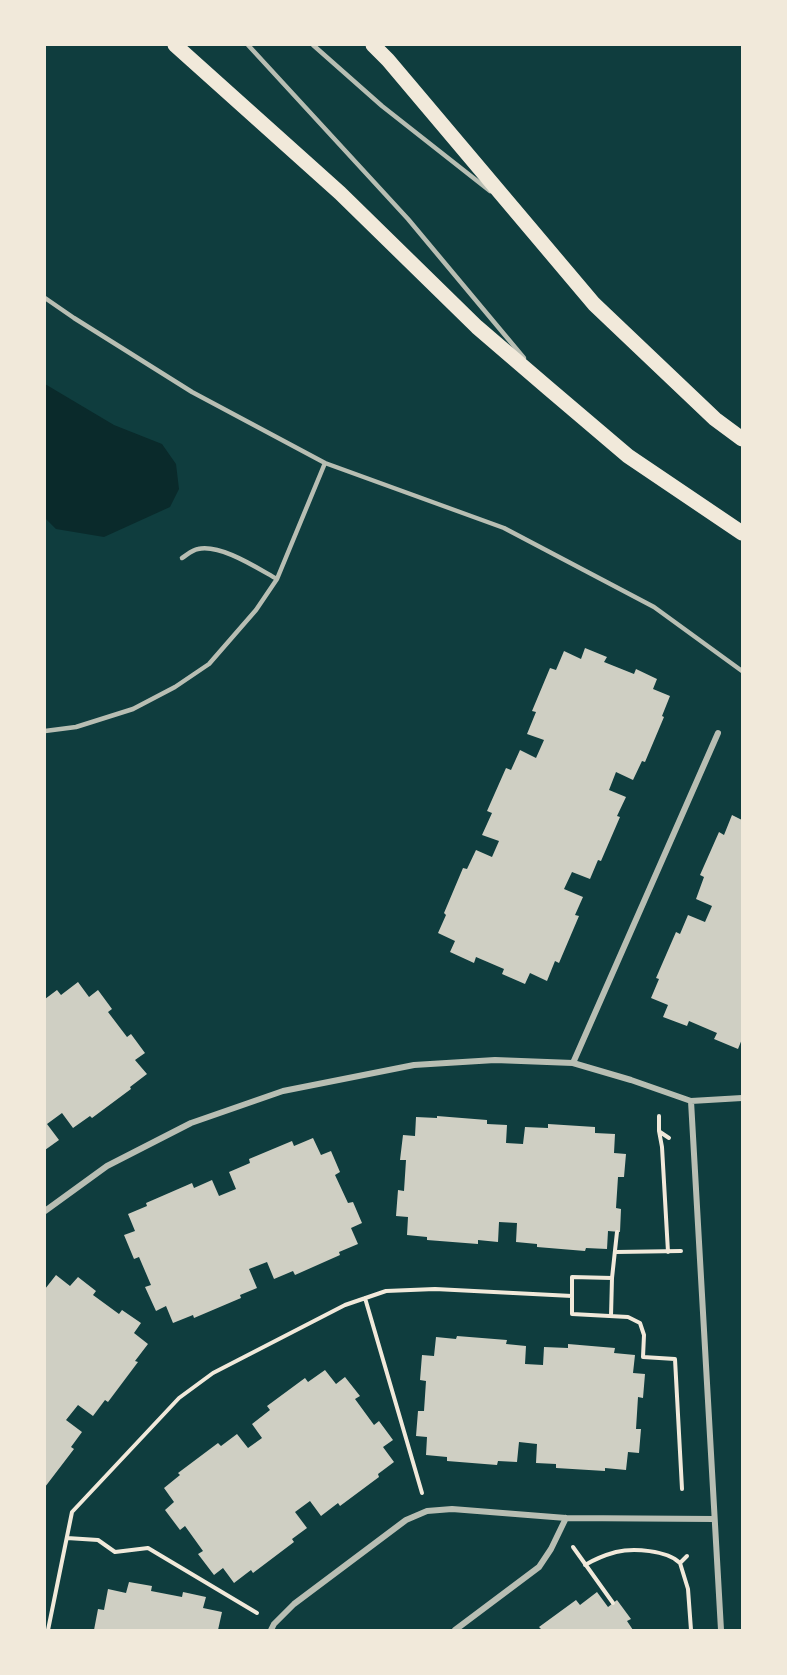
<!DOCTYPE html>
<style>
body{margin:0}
#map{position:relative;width:787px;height:1675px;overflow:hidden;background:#0f3d3e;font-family:Raleway,sans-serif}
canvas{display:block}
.frame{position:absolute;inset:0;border:46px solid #f1e9da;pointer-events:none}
</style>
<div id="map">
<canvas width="787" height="1675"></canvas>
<div class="frame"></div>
</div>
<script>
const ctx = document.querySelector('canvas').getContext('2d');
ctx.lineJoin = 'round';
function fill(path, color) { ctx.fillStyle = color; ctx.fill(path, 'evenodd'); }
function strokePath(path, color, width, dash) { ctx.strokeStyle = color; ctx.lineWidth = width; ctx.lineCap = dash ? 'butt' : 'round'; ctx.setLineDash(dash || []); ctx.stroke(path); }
fill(new Path2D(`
 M45,384L114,425L162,444L176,464L179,489L170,507L104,537L56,529L45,518Z`), '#0a2a2b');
fill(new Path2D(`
 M585,648L607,657L604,662L634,674L636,669L657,679L653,689L670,696L662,716L664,717L645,762L642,761L633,780L616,772L609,790L626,797L617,816L620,817L601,861L598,860L590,879L572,872L564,889L583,897L575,915L579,916L559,963L555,961L547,981L530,973L525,984L502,974L504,969L476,957L474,963L450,952L455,941L438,933L446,915L444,913L463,868L467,869L476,850L492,857L499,841L482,835L492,813L487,811L506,768L511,770L520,750L536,758L544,740L527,734L536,712L532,711L550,668L556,670L564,651L581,659Z
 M732,815L742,820V1039L738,1049L714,1039L717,1033L689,1021L687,1026L663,1017L668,1005L651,998L659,979L656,978L676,932L680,934L688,915L705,922L712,906L696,899L704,877L700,875L719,832L724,835Z
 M78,982L89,997L98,990L112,1009L108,1012L127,1037L131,1034L145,1053L135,1060L147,1074L130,1087L131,1089L92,1118L90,1116L73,1128L62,1113L47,1124L59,1140L45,1150V999L57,990L61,995Z
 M437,1116L487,1120V1124L507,1125L506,1143L523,1144L525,1127L548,1128V1124L595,1127V1133L615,1134L614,1153L626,1154L624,1177H618L616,1208L621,1209L620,1232L608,1231L607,1249L586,1248L585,1251L537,1247V1244L516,1242L517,1223L499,1222L498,1242L478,1240V1244L427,1240V1237L407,1235L408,1217L396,1216L398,1190L404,1191L406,1160H400L403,1135L415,1136L416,1117L437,1118Z
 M313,1138L321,1155L331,1151L340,1172L335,1175L348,1203L353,1202L362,1223L351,1228L358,1244L339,1252L340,1255L295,1275L293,1271L274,1279L267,1262L249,1269L257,1288L240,1295L241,1298L194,1318L193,1315L173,1323L166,1306L156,1311L145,1287L151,1285L139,1257L134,1259L124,1235L135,1231L128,1214L147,1206L146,1203L192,1183L194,1188L212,1180L219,1196L236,1189L229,1172L250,1163L249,1159L292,1141L294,1146Z
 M56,1275L70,1286L78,1277L96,1291L93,1295L119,1314L122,1310L141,1323L134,1333L148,1344L135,1361L138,1362L108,1402L105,1400L93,1416L78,1405L66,1420L82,1432L71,1447L74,1449L45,1487V1289Z
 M457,1336L507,1340L506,1344L526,1346L525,1364L543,1365L544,1347L568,1348V1344L615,1348L614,1353L635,1355L633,1373L645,1374L643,1398L638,1397L636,1429H641L639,1453L628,1452L626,1470L605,1468V1471L556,1468V1464L536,1463L537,1444L519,1442L517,1462L498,1461L497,1465L447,1461V1457L426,1455L427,1437L416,1436L418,1411H424L426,1381L420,1380L422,1355L434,1356L436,1337L456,1339Z
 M325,1370L336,1384L345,1377L360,1396L355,1399L374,1425L379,1421L393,1440L383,1447L394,1462L378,1474L379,1477L340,1506L338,1503L321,1516L310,1501L295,1512L307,1528L292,1539L294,1542L253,1573L251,1570L234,1583L223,1568L214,1575L198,1554L203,1551L185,1526L180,1530L165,1510L174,1502L164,1488L180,1475L178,1473L218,1443L221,1446L237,1434L248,1448L262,1438L252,1424L270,1410L267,1406L305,1378L308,1382Z
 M129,1582L152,1586L151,1591L182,1597L183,1592L206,1597L203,1608L222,1612L218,1630H94L98,1609L104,1610L108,1589L126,1593Z
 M597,1592L608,1607L617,1600L631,1619L627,1621L633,1630H542L539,1627L576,1600L580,1605Z`), '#cfcfc3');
strokePath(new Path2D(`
 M659,1116V1131L662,1147L668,1252
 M660,1132L669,1138
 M616,1252L681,1251
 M612,1278L572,1277V1314L628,1317L640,1323L644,1335L643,1357L675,1359L682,1489
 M365,1298L422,1493
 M611,1316L612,1278L617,1232
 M67,1538L98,1540L115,1552L148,1548L257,1613
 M573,1547L613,1603
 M687,1556L680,1563L688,1589L691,1630
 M585,1565C595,1559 605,1555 616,1552C633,1548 667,1550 680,1563
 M48,1630L72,1512L179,1398L213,1373L345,1305L386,1291L435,1289L572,1296`), '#f1e9da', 4);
strokePath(new Path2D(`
 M248,45L408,219L524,358
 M313,45L382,106L490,191
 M45,298L74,318L192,392L325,463L504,528L654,607L742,671
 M182,558C187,555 192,550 198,549C221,544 257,568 277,579
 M45,731L76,727L133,709L175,687L209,664L256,610L277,579L325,463`), '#b8beb3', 4.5);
strokePath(new Path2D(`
 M573,1063L718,733
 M691,1101L721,1630
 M45,1211L107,1166L191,1123L283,1091L414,1065L495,1060L573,1063L631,1080L691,1101L742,1098
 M271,1630L274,1624L294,1604L406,1520L427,1511L452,1509L566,1518L714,1519
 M455,1630L539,1567L551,1549L566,1518`), '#b8beb3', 6);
strokePath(new Path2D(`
 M175,45L340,193L477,327L548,388L628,456L742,533
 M373,45L388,60L594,304L715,419L742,439`), '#f1e9da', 15);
</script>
